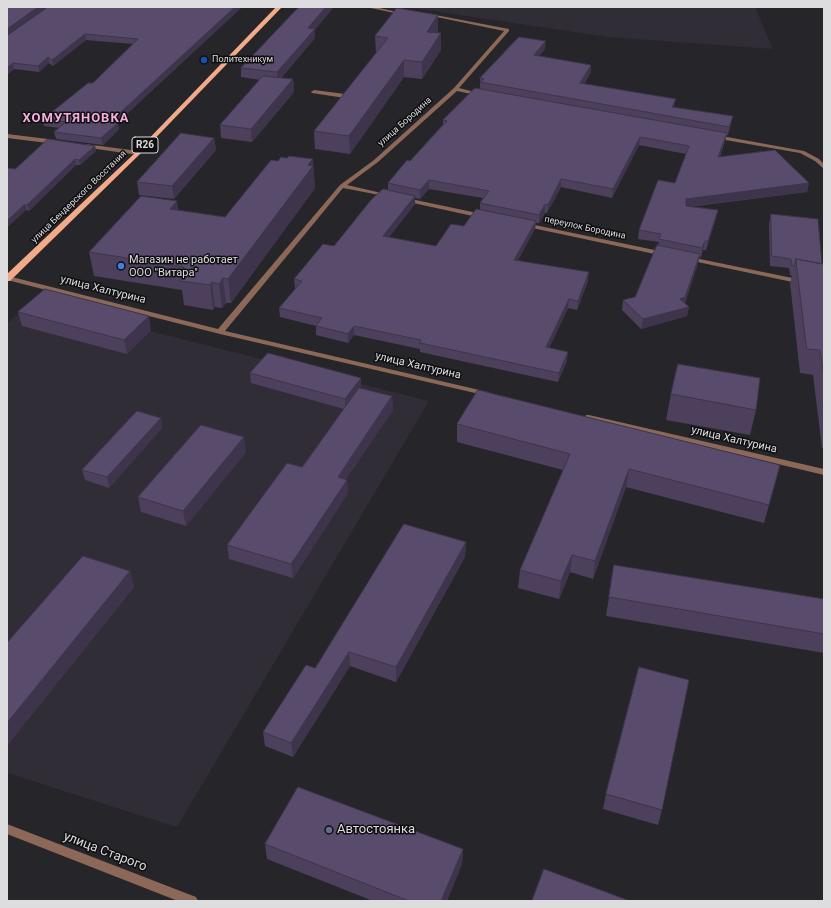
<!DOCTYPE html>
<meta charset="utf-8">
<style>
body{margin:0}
#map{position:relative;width:831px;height:908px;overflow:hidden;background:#262529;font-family:Roboto,sans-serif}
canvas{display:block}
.frame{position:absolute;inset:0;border:8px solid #dddcdf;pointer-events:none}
</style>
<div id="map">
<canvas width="831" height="908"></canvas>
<div class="frame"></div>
</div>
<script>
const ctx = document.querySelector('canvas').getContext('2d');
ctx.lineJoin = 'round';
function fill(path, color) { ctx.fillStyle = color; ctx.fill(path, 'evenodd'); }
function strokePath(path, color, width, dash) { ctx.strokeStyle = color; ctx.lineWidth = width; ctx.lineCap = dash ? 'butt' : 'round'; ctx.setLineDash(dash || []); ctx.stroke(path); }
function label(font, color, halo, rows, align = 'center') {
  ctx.font = font + ' Roboto,sans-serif'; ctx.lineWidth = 3; ctx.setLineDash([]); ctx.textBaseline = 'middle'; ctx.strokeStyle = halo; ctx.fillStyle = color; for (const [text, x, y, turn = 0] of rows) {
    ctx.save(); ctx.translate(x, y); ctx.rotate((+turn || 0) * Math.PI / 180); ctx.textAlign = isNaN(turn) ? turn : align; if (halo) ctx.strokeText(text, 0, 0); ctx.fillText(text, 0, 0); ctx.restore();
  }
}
fill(new Path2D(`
 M406,7H755L773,49L608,37Z
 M30,301L429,401L177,827L7,773V324Z`), '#312d36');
fill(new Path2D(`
 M314,90L345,94L348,96L345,98L312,93L311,92Z`), '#8b6858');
fill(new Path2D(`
 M366,7H375L406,14L404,15Z
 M425,13L509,29V31L459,88L483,94L480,96L457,91L378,162L347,185L390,195V197L343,188L225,331L488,392L492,394L491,396H488L220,334L7,280L8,276L218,329L340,185L374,160L454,88L504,31L427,15H425Z
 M7,134L56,140L59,142L56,144L7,138Z
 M716,135L804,151L819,159L824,164V169L815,161L800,153L714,138V136Z
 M85,144L138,151L141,153L138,155L83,147L82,146Z
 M406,198L482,214L485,216L482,218L404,201V199Z
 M525,223L664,252L667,254L664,256L523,226L522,225Z
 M690,257L802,280L805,282L802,284L688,260V258Z
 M586,415H589L824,469V475L589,419H586L585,417Z
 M7,824L196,897L198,901H178L7,834Z`), '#8b6858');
fill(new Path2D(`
 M276,7H282L140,154L10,281H7V274L136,152Z`), '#f2aa89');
fill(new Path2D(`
 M7,7H47L26,22L242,7L117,123L119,129L103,145L56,139L54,132L60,128L44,126L42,120L93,83L133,44L86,40L53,66L49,63L39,72L14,69L7,75Z
 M315,30V38L281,78L293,79L294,92L252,142L221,138L220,125L260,80L241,77V68Z
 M438,31L437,33L441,50L422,79L404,77L350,154L315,149L314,131L376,53L375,36Z
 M545,49L539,56L591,65V72L584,84L674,107L733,116L731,124L728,135H727L725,141L720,157L809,183L807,192L689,207L716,218L706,250H703L701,257H700L698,263L685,303L689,307L687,316L641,329L622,310L623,300L635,297L658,245L659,242L638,239L639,230L675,183L686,154L639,145L612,198L561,187L547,213H545L539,223H536L535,229L518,260L588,281L577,310L568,308L549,348L567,361L558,382L420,352V349L354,335L348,343L316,335V326L280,317L279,308L296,289L295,288L294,279L334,246L388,190V183L410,161L443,124V120L480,89V78ZM429,189L483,198L480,203V209L464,226L436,246L389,237L415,204V198L420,199Z
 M214,138L216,150L174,199L139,195L137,182Z
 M95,146L96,151L80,165H76L29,211L26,210L15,169Z
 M313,166L315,188L231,303H226L222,308L215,307L213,310L184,305L182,290L94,276L89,252L179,210L225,217Z
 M771,214L822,264H824V448H822L813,375L800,373L790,283L792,276L790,275L789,268L770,266L769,224Z
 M18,312L151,330L127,354L22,326Z
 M250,373L361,388L392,396L393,410L346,479L347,480L348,493L293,578L229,559L227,545L302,467L344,409L251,383Z
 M671,394L756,410L750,435L666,420Z
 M161,418L162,428L109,488L85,480L82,470Z
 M457,424L780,465L764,523L626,487L593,579L570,572L559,599L518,588L520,570L563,470L457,442Z
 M246,452L186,526L141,512L138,497Z
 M466,542L465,557L396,682L350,666L293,757L265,746L263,732L315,668Z
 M614,565L824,599V653L606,616Z
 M130,571L134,587L9,743L7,742V643Z
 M606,794L662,810L658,825L603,809Z
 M265,844L463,849L462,864L447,901H373L267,859Z`), '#4d405c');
fill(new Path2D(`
 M38,7H47L7,36V29Z
 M235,7H242L111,128L110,122Z
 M326,7H334L315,30V38L278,82L277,72L308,28Z
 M438,15V31L427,48V32Z
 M441,33V50L422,79V62Z
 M85,34L86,40L53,66L52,60Z
 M546,41L545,49L533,63L534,55Z
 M48,57L49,63L39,72L38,66Z
 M404,60V77L350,154L349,136Z
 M13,63L14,69L7,75V68Z
 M591,65V72L579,91L580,83Z
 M293,79L294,92L252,142L251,129Z
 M676,99L674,107L671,115L672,107Z
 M733,116L731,124L728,135L729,127Z
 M118,123L119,129L103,145L101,138Z
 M727,133L725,141L717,165L718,157Z
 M640,137L639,145L612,198L613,189Z
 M214,138L216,150L174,199L172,186Z
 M95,146L96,151L80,165L79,160Z
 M75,159L76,165L29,211L27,205Z
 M313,159L315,188L231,303L228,279Z
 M561,179V187L547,213L548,205Z
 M429,180V189L420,199V190Z
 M809,183L807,192L685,207L686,199Z
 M415,196V204L383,245V236Z
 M177,201L181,224L170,209Z
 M545,204V213L539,223V215Z
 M24,205L26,210L7,228V221Z
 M718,210L716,218L706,250L708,241Z
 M536,221L535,229L513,268L514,260Z
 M705,241L703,250L701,257L702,248Z
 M700,254L698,263L683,307L680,299Z
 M589,272L588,281L577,310L578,301Z
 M223,278L226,303L222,308L219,284Z
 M212,282L215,307L213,310L210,285Z
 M569,299L568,308L545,357L546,347Z
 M689,307L687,316L641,329L643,319Z
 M149,316L151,330L127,354L124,340Z
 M354,326V335L348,343V334Z
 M568,352L567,361L558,382L559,373Z
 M361,378V388L345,409V399Z
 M392,396L393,410L338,491V477Z
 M161,418L162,428L109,488L107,477Z
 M244,437L246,452L186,526L183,511Z
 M629,469L626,487L593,579L595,561Z
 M347,480L348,493L293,578L291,564Z
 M466,542L465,557L396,682V667Z
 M572,555L570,572L559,599L561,581Z
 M130,571L134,587L9,743L7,737V723Z
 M349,652L350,666L293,757L291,743Z
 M463,849L462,864L447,901H441Z`), '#3e344b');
const building = new Path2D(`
 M7,7H38L7,29Z
 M48,7H235L110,122L118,123L101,138L54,132L66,122L42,120L88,83H93L138,39L85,34L52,60L48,57L38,66L13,63L7,68V36Z
 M299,7H326L308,28L315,29L277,72L241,68Z
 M397,8L438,15L427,32L441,33L422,62L404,60L349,136L314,131L388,38L375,36Z
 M519,37L546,41L534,55L591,65L580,83L676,99L672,107L733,116L729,127L480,82L484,79L480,78Z
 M263,76L293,79L251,129L220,125Z
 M475,88L727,133L718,157L775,150L809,183L686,199V206L718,210L708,241H705L702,248L659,239L661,234L639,230L658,180L675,183L689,146L640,137L613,189L561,179L548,205L545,204L539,215L480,203L489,191L429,180L420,190L388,183L407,160L410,161L447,121L443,120Z
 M181,133L214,138L172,186L137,182Z
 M48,139L95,146L79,160L75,159L27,205H24L7,221V168L15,169Z
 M289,156L313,159L308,165L313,166L228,279L223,278L219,284L212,282L210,285L180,281L187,273L180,272L184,267L89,252L141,196L177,201L170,209L225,217L271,160L278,161L281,157L287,158Z
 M383,189L415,196L383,236L436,246L451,224L464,226L476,209L536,221L514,260L589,272L578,301L569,299L546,347L568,352L559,373L420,343L421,340L354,326L348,334L316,326L322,318L279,308L302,281L294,279L323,244L334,246L371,200Z
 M771,214L818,219L822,264L796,259L794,266H792L791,259L772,256Z
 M657,245L700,254L685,297L680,299L689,307L643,319L623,300L635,297Z
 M796,259L824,264V377L820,350L807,349Z
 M45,289L149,316L124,340L18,312Z
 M268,353L361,378L345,399L250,373Z
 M678,364L760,378L756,410L671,394Z
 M359,388L392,396L338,477L347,480L291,564L227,545L287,463L302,467Z
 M478,390L780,465L769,505L629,469L595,561L572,555L561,581L520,570L570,454L457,424Z
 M137,411L161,418L107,477L82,470Z
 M201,425L244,437L183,511L138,497Z
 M404,524L466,542L396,667L349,652L291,743L263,732L306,665L315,668Z
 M83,556L130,571L7,723V643Z
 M614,565L824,599V634L609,597Z
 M639,667L689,680L662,810L606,794Z
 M298,787L463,849L441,901H409L265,844Z
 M544,869L630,901H532Z`);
fill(building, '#594b6b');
strokePath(building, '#3e344b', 1);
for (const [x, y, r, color] of [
 [204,60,4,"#1a4fb4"],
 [121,266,4,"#3f7fe0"],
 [329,830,4,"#5c6f8a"]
]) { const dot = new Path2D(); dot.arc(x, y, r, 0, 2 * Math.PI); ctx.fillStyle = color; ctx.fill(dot); strokePath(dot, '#0f0e10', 1.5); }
label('9px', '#dddcdf', '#0f0e10', [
 ["Политехникум",212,60]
], 'left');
label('9px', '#dddcdf', '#0f0e10', [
 ["улица Бородина",405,122,-42],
 ["улица Бендерского Восстания",79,197,-44],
 ["переулок Бородина",585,228,12]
]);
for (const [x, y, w] of [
 [145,145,26]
]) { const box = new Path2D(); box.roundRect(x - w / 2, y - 8, w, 16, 3); ctx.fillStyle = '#0f0e10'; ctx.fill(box); strokePath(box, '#dddcdf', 1); }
label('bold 10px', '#dddcdf', null, [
 ["R26",145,145]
]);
label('11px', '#dddcdf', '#0f0e10', [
 ["Магазин не работает",129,260],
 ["ООО \"Витара\"",129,273]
], 'left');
label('11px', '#dddcdf', '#0f0e10', [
 ["улица Халтурина",103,290,14],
 ["улица Халтурина",418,366,13],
 ["улица Халтурина",734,440,13]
]);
ctx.letterSpacing = '1px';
label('bold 13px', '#f4afde', '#0f0e10', [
 ["ХОМУТЯНОВКА",76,119]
]);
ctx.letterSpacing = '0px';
label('13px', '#dddcdf', '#0f0e10', [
 ["Автостоянка",337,830]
], 'left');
label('13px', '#dddcdf', '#0f0e10', [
 ["улица Старого",105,852,21]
]);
</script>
